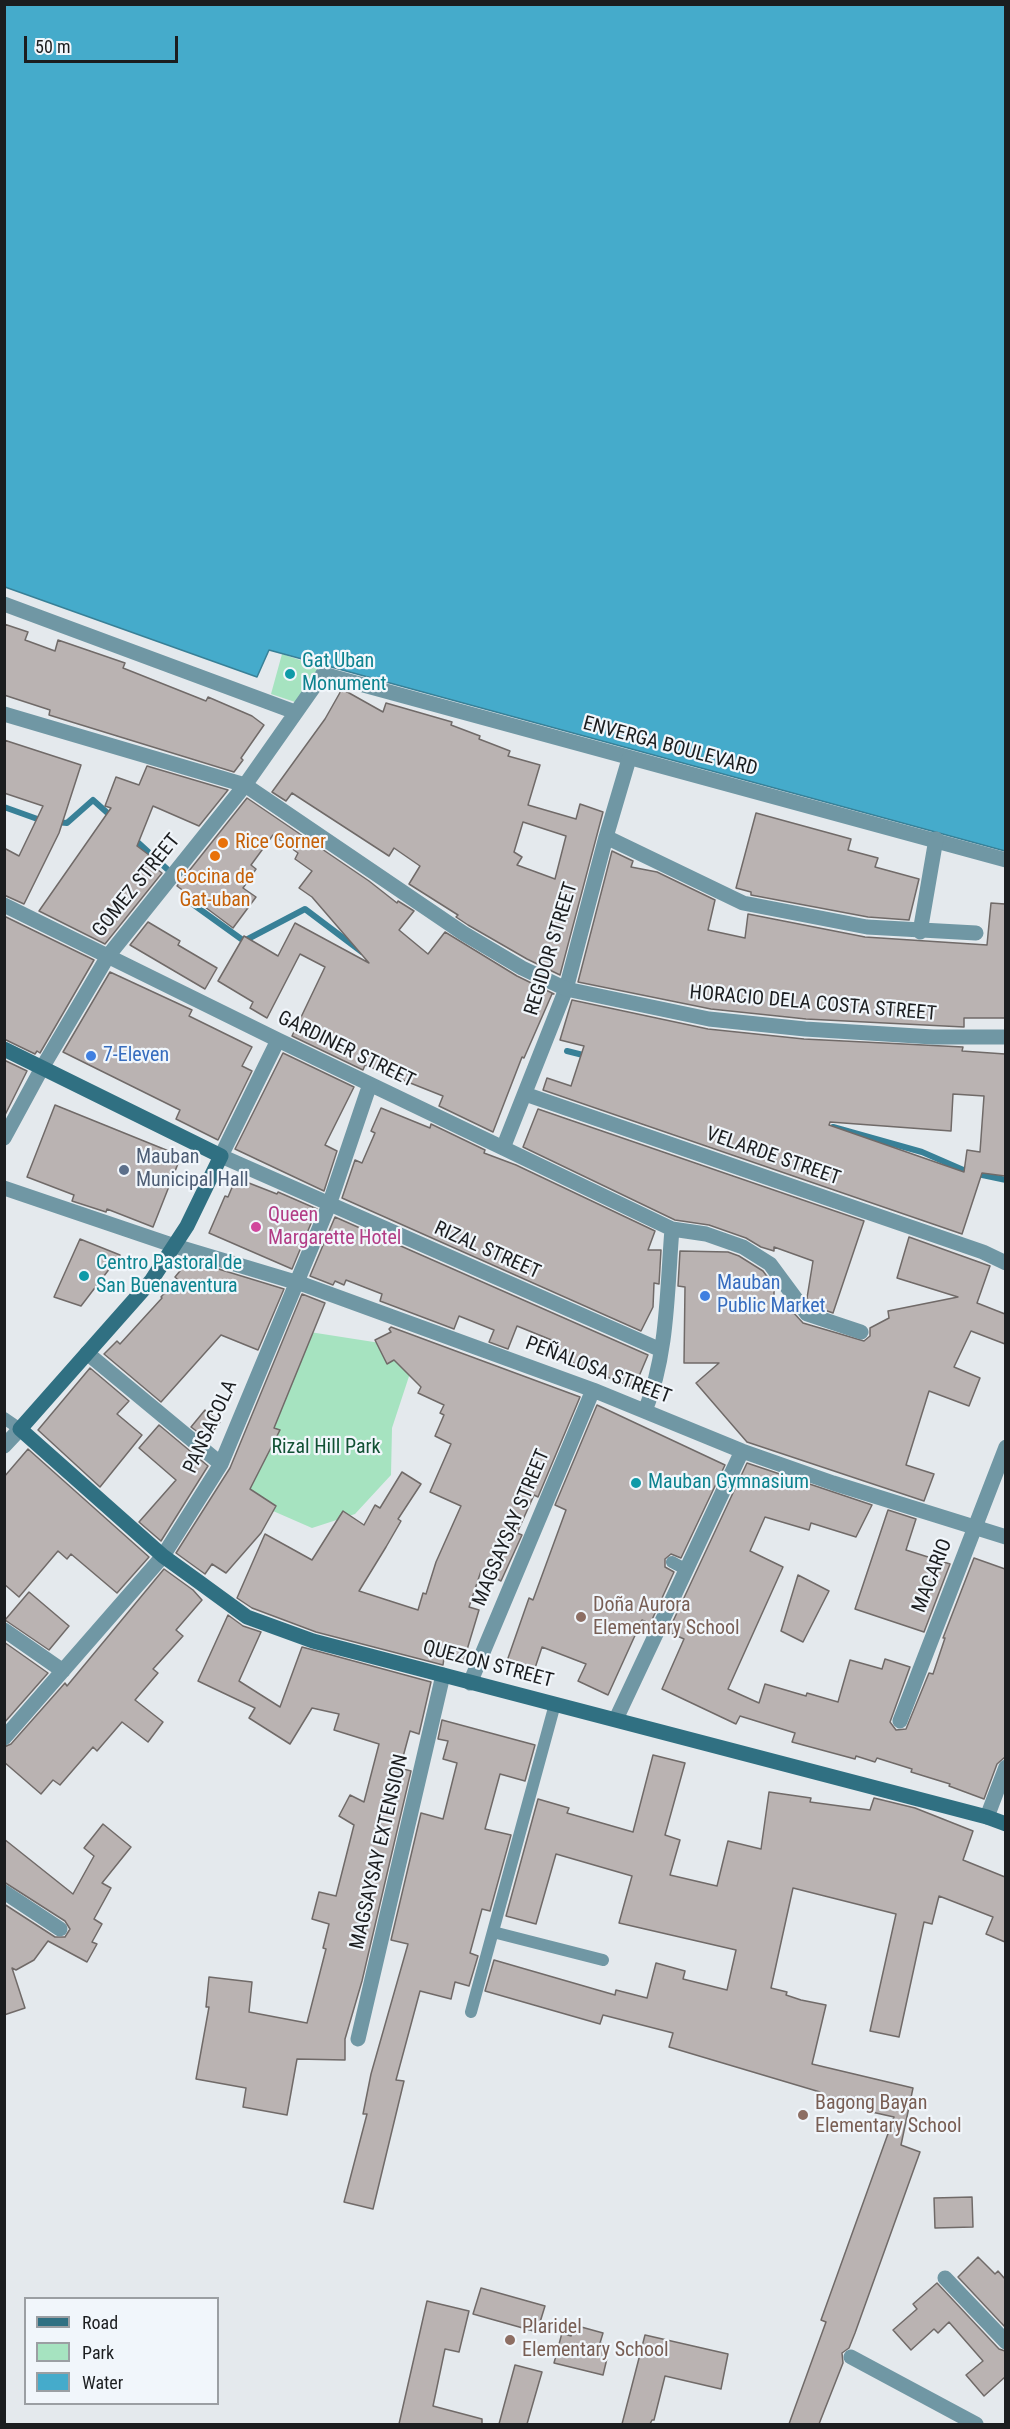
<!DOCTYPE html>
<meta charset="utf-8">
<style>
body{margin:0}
#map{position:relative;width:1010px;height:2429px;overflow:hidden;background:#e4e9ed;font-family:"Roboto Condensed",sans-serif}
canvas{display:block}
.frame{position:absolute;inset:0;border:6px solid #1b1d1f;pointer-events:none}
.legend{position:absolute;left:24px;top:2297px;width:195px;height:108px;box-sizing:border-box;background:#f1f6fb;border:2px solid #9b9fa3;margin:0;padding:8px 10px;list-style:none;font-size:18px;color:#1b1d1f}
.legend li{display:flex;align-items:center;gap:12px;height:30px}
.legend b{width:30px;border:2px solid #9b9fa3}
.scale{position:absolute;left:24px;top:36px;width:154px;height:27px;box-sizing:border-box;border:3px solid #1b1d1f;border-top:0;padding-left:8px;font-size:18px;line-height:21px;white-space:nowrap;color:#1b1d1f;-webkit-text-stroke:4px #f1f6fb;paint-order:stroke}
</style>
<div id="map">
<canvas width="1010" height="2429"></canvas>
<div class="frame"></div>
<ul class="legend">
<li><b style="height:8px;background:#307082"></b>Road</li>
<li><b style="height:16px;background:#a6e3c0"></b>Park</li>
<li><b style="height:16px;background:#45abcb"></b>Water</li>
</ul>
<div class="scale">50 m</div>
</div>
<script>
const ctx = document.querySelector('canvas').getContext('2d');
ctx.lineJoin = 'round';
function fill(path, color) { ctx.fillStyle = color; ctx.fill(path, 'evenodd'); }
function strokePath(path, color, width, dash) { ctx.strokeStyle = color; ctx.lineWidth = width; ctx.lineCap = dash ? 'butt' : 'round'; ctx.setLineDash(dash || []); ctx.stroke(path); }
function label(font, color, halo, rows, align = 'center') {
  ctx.font = font + ' "Roboto Condensed",sans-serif'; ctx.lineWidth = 4.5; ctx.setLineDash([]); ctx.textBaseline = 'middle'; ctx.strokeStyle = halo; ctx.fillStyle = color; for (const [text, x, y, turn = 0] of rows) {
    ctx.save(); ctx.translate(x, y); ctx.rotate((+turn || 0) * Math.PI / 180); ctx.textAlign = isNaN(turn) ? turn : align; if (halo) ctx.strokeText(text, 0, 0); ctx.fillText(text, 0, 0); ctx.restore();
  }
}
fill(new Path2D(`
 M282,654L324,668L298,703L271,694Z
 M297,1330L393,1345L416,1355L392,1428L391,1475L355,1514L312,1528L241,1497Z`), '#a6e3c0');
const water = new Path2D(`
 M4,5H1005V851L269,650L257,677L5,587Z`);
fill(water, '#45abcb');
strokePath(water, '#388097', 1.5);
strokePath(new Path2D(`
 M4,807L43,821
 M56,822L67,823L93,800L112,817
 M132,837L167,869
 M187,900L244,941L305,909L362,952
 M567,1051L587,1056
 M833,1127L922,1152L968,1172L1006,1180`), '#388097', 6);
const building = new Path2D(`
 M4,624L28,632L25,640L55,651L58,640L125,663L123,668L206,701L208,697L252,716L264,725L241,758L243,760L234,772L49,715L50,710L4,695Z
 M342,689L383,712L386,703L452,722L451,725L480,736L479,739L510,751L508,756L540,765L528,805L576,819L580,804L603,812L560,975L527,959L468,925L456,917L458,915L409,884L420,866L394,848L389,856L292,793L286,801L272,792L325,719ZM523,822L566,836L555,879L517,865L522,857L514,852Z
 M4,740L81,765L59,833L24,904L4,895V848L19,856L43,806L4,793Z
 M147,766L228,790L199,826L153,806L137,846L149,855L145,860L162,873L105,944L39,911L111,808L105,806L116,777L139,785Z
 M247,798L369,881L397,903L398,901L414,911L399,930L428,954L445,932L517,976L554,994H552L524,1058L522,1057L493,1132L439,1106L443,1096L365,1065L363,1070L292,1036L325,967L300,954L267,1018L250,1008L253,1002L218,981L244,936L278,956L295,923L369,963L312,897L299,888L312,871L295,859L298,853L273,835L251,865L256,869L243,888L256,897L233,928L177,886Z
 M756,813L851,839L848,850L878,858L875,867L919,879L909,920L868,917L751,895V892L736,888Z
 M612,851L633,861L631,867L657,872L715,900L708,930L745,938L748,914L865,937L987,945L991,903L1005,904V1018H964V1027L806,1019L711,1009L578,982Z
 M4,916L94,960L40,1053L37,1051L35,1054L4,1039Z
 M148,922L180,941L178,945L217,968L205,989L130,945Z
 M110,972L192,1010L189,1016L252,1047L242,1066L252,1071L218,1140L176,1119L180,1110L63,1052Z
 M572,1000L708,1029L804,1039L963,1047L962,1051L1005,1054V1176L982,1173L962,1234L543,1090L547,1078L571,1086L584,1046L560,1040ZM953,1094L984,1096L980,1152L967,1150L964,1172L829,1125L830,1122L951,1131Z
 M283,1053L354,1087L325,1145L337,1151L324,1191L235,1149Z
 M4,1060L27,1071L4,1117Z
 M55,1105L181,1156L153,1227L107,1209L106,1212L72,1201L74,1195L27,1177Z
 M381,1108L430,1128L431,1124L485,1150L484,1153L516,1165L655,1231L648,1250H661L659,1284L654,1283L653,1307L641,1331L342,1198L355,1160L362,1163L375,1133L371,1131Z
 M538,1109L864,1221L833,1313L813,1306L807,1298L813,1261L774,1247V1251L761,1247L746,1238L709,1225L675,1220L523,1147Z
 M236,1178L277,1194L278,1192L317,1209L292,1269L209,1233L225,1196L228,1197Z
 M335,1217L648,1355L634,1388L549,1353L554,1341L517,1326L508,1349L489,1342L494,1330L459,1316L454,1329L380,1301L382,1294L346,1280L344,1285L335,1281L333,1285L310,1276Z
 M909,1237L990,1266L977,1303L1005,1314V1344L971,1331L954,1367L980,1378L969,1406L929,1391L906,1465L934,1474L924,1501L747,1442L696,1383L719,1363H684L685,1287L678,1286L680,1251L728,1252L739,1256L763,1271L774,1286V1301L792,1311L803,1323L864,1341L870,1336V1328L889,1318L888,1311L958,1297L897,1278Z
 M80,1239L120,1255L81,1306L54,1297Z
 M189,1260L284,1289L258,1350L221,1335L161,1402L104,1354L117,1341L120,1344L162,1298L161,1297L177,1279L175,1277Z
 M302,1294L325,1303L274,1428L280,1430L250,1489L276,1506L261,1533L226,1573L212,1564L205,1574L176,1553L230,1468Z
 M391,1327L580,1397L538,1497L534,1495L517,1533L522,1535L501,1581L481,1571L469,1607L479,1610L463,1663L444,1658L443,1665L316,1632L252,1608L237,1598L265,1534L312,1560L343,1511L364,1525L375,1505L380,1508L402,1472L421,1484L398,1519L401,1521L386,1547L359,1591L418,1610L423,1593L426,1594L436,1562L461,1506L430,1492L451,1444L435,1436L444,1415L440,1413L444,1405L418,1393L421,1387L394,1360L387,1364L375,1340L391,1332L389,1329Z
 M90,1368L129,1401L117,1414L142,1435L100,1487L38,1430Z
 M597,1405L725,1465L681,1558L671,1554L665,1559V1567L674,1572L650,1624L642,1620L608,1695L578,1681L586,1664L542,1647L534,1671L507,1661L529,1598L533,1600L566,1510L555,1505Z
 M205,1410L220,1422L207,1439L191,1427Z
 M159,1425L208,1466L161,1541L139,1522L176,1480L139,1448Z
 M28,1449L149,1557L117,1593L71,1554L67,1559L58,1551L19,1597L4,1584V1477Z
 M747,1463L872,1505L856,1537L811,1523L809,1530L765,1517L750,1551L783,1567L728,1689L759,1703L765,1684L806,1696L807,1693L838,1702L850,1660L882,1669L885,1659L910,1667L890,1722L896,1730L906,1729L929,1673L933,1674L945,1638H943L974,1558L1005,1569V1757L997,1764L984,1799L949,1786L950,1784L911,1772L912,1769L877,1758L875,1762L856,1756L855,1759L792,1742L795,1733L740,1716L736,1724L662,1689L684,1639L668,1632Z
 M888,1510L916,1519L906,1550L950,1564L924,1632L855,1609Z
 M164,1569L193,1590L202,1600L176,1630L183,1636L153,1669L158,1673L135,1700L163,1722L148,1742L122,1722L97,1751L93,1747L60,1785L53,1780L41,1794L4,1762V1747L11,1744L65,1683L67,1686Z
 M798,1575L829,1591L803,1642L781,1631Z
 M29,1592L69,1626L49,1650L5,1620Z
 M228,1615L243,1626L261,1632L239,1681L280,1707L302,1647L431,1682L419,1734L410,1731L400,1768L411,1771L362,1981L345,2039V2060L297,2059L287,2115L243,2107L246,2088L196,2079L209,2007H206L209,1977L252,1982L249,2012L307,2023L326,1949L323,1948L329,1924L312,1919L319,1892L336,1896L354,1825L339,1816L350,1795L364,1802L379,1744L334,1730L339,1714L312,1708L290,1744L249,1718L255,1708L198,1681Z
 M4,1642L48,1673L4,1723Z
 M442,1720L535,1745L525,1781L500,1774L485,1829L511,1835L490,1911L482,1909L470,1953L478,1956L469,1986L455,1982L451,1999L420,1991L396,2080L404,2081L373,2209L344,2202L367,2114H363L371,2074L408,1944L391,1940L421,1813L443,1819L457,1763L443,1759L448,1741L438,1739Z
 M653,1755L685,1763L665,1835L680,1840L670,1875L717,1886L728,1841L761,1849L769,1792L811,1798L810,1802L870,1810L874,1798L915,1808L973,1831L963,1860L1005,1877V1942L986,1934L993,1917L939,1896L932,1924L924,1922L899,2037L870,2031L896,1914L793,1888L771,1988L787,1992L786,1995L801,2000L826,2005L812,2064L913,2088L901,2145L920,2152L855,2333L849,2348L842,2353L843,2363L819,2424H789L826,2322L821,2320L894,2117L818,2100L820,2092L669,2047L673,2033L603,2015L600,2024L485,1991L494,1960L615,1995L616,1990L647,1998L656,1963L685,1971L683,1979L727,1990L736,1950L619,1923L632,1876L556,1854L536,1924L506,1916L538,1799L569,1808L567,1813L633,1832Z
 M103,1824L131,1847L102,1883L111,1888L94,1919L102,1924L92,1942L97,1944L87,1962L48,1941L34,1960L16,1970L12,1968L25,2008L4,2015V1904L55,1937H65L70,1929L65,1921L4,1882V1839L73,1894L94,1856L84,1848Z
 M972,2197L973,2227L935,2228L934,2198Z
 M978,2257L995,2274L998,2271L1005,2279V2327L958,2277Z
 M937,2283L999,2349L1005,2351V2377L984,2396L966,2375L983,2361L949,2322L938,2333L934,2329L911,2350L893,2330L917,2309L913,2304Z
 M481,2288L545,2306L537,2332L473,2314Z
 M427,2301L469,2311L459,2352L445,2349L433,2406L482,2419V2424H399Z
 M574,2325L603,2333L600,2343L610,2346L603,2375L554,2363L562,2333L571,2336Z
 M645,2335L728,2354L721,2389L665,2376L654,2420H652L650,2424H622Z
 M515,2365L542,2372L527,2424H499Z`);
fill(building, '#bab3b2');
strokePath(building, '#706a68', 1.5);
strokePath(new Path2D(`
 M4,1418L20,1429
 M672,1562L687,1570
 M493,1932L603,1960
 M471,2012L555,1704`), '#7097a4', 12);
strokePath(new Path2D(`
 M323,674L1006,860`), '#7097a4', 15);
strokePath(new Path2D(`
 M4,604L295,712
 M606,837L743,903L867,927L976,933
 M4,905L278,1040L672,1229L706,1234L743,1247L770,1264L807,1314L861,1332
 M920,932L936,839
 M278,1040L221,1156L661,1350
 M525,1094L983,1252L1006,1263
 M4,1138L42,1068L108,956L245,785L323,674
 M503,1148L566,989L606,837L629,759
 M4,1188L175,1246L305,1285L593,1390L742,1451L833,1483L1006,1537
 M87,1353L221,1464
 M645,1411C668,1355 667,1289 672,1229
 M4,1446L20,1429
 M4,1630L63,1671
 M470,1683L593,1390
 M616,1719L742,1451
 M900,1721L1006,1447
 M4,1738L163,1556L221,1464L329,1205L370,1084
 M987,1817L1006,1767
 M4,1892L60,1929
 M358,2039L443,1675
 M945,2278L1006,2342
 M851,2357L976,2424`), '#7097a4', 15);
strokePath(new Path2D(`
 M4,714L245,785L463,933L522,968L566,989L709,1019L805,1029L933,1037H1006`), '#7097a4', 15);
strokePath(new Path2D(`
 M4,1049L221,1156L187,1226L151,1281L20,1429L163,1556L199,1582L247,1617L313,1641L987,1817L1006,1824`), '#307082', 15);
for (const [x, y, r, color] of [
 [290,674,6,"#0f9aa8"],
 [223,843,6,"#e8710a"],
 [215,856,6,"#e8710a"],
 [91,1056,6,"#3f7fe0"],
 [124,1170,6,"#5c6f8a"],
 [256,1227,6,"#d1479c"],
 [84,1276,6,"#0f9aa8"],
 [705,1296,6,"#3f7fe0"],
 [636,1483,6,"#0f9aa8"],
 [581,1617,6,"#8d6e63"],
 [803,2115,6,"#8d6e63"],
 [510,2340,6,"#8d6e63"]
]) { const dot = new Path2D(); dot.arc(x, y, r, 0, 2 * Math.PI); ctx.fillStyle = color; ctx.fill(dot); strokePath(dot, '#f1f6fb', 2); }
label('20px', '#0d838f', '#f1f6fb', [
 ["Gat Uban",302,662],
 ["Monument",302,685],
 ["Centro Pastoral de",96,1264],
 ["San Buenaventura",96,1287],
 ["Mauban Gymnasium",648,1483]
], 'left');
label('20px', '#1b1d1f', '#f1f6fb', [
 ["ENVERGA BOULEVARD",670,747,15],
 ["GOMEZ STREET",137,886,-51],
 ["REGIDOR STREET",552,949,-73],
 ["HORACIO DELA COSTA STREET",813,1004,5],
 ["GARDINER STREET",346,1050,26],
 ["VELARDE STREET",773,1157,19],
 ["RIZAL STREET",487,1251,24],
 ["PEÑALOSA STREET",598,1371,21],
 ["PANSACOLA",211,1427,-65],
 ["MAGSAYSAY STREET",512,1528,-67],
 ["MACARIO",933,1576,-69],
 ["QUEZON STREET",488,1665,15],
 ["MAGSAYSAY EXTENSION",380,1852,-77]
]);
label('20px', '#c56008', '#f1f6fb', [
 ["Rice Corner",235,843],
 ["Cocina de",215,878,"center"],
 ["Gat-uban",215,901,"center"]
], 'left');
label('20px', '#366cbe', '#f1f6fb', [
 ["7-Eleven",103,1056],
 ["Mauban",717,1284],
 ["Public Market",717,1307]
], 'left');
label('20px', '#4e5e75', '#f1f6fb', [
 ["Mauban",136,1158],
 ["Municipal Hall",136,1181]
], 'left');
label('20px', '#b23c85', '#f1f6fb', [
 ["Queen",268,1216],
 ["Margarette Hotel",268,1239]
], 'left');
label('20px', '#115134', '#f1f6fb', [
 ["Rizal Hill Park",326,1448]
]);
label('20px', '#785e54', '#f1f6fb', [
 ["Doña Aurora",593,1606],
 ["Elementary School",593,1629],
 ["Bagong Bayan",815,2104],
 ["Elementary School",815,2127],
 ["Plaridel",522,2328],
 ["Elementary School",522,2351]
], 'left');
</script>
